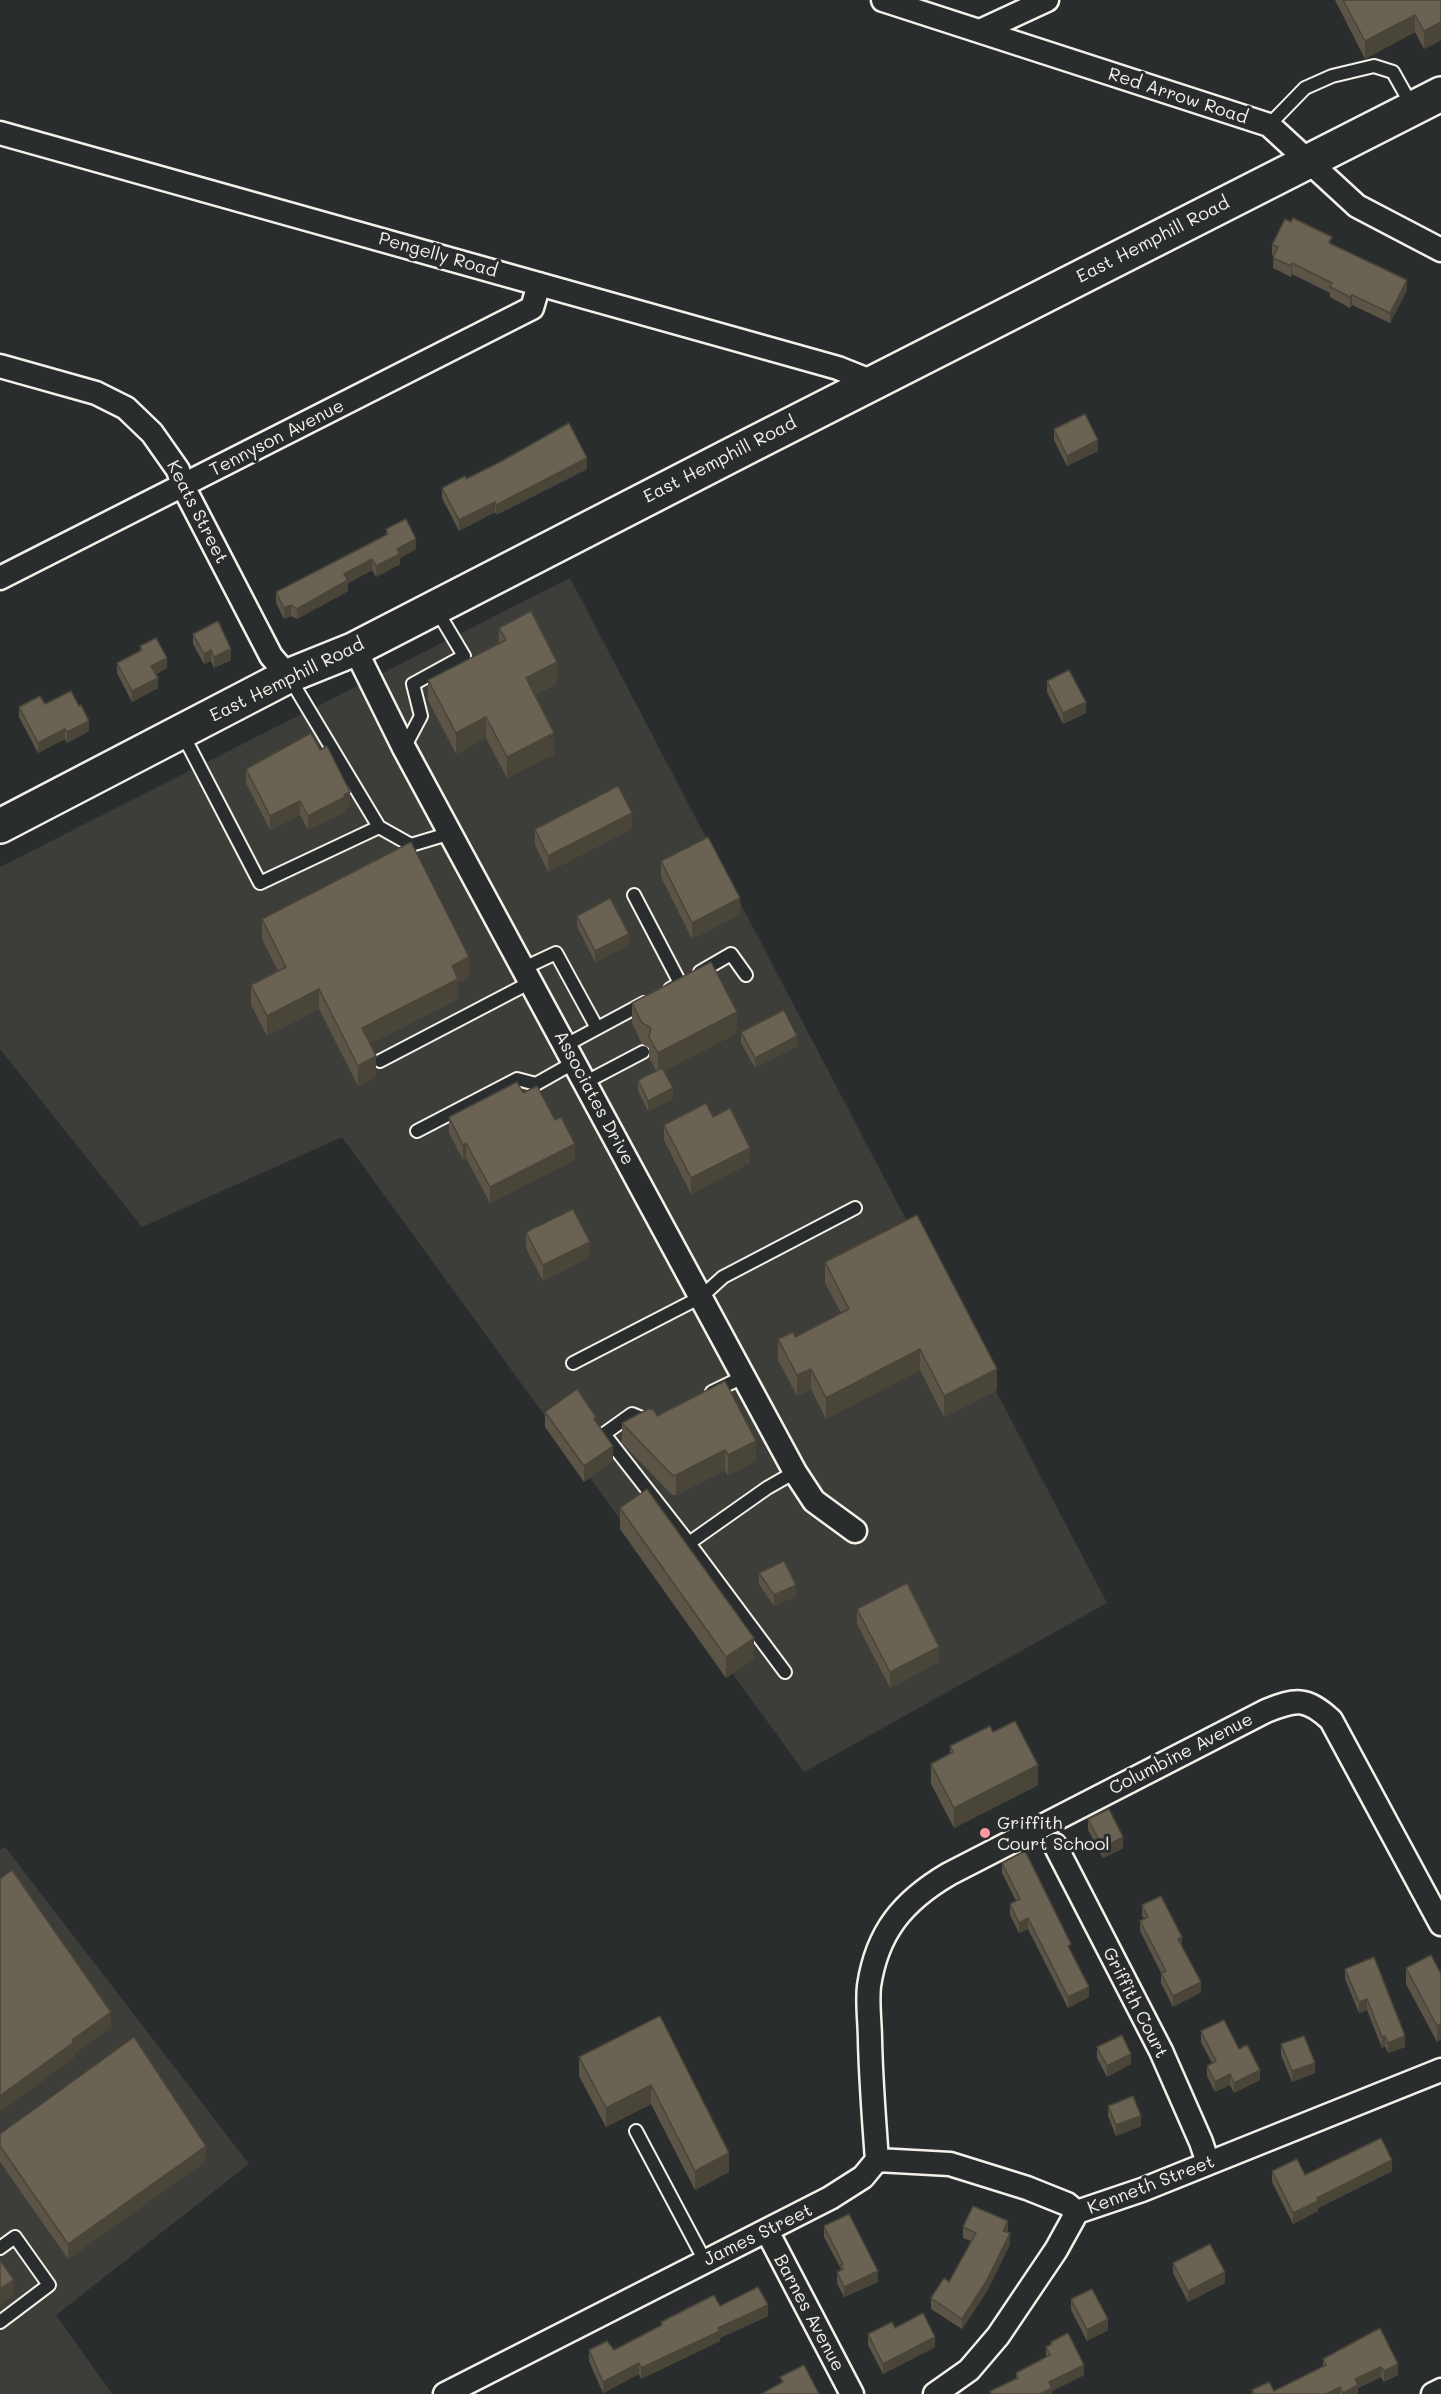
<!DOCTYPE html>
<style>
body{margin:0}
canvas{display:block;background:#2a2d2e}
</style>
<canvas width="1441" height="2394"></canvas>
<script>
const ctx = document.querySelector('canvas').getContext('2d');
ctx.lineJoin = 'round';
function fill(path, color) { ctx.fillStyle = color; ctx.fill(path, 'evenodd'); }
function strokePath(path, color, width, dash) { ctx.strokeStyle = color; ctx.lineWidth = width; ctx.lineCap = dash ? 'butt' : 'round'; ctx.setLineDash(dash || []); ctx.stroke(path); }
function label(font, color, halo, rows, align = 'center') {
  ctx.font = font + ' Mali,sans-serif'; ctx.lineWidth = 6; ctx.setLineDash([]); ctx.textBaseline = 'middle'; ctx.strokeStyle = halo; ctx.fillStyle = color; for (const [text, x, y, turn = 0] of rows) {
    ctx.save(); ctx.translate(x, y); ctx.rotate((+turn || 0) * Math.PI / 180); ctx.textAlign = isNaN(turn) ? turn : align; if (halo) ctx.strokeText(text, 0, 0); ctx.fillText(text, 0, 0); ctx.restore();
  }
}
fill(new Path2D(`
 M570,578L1107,1603L804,1772L342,1137L142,1227L0,1049V867Z
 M5,1847L249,2164L56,2315L112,2394H0V1850Z`), '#3d3d39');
const lane = new Path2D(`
 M1269,125L1305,88L1332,76L1374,66L1393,72L1412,106
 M289,677L379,827L411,845L451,833
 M182,733L260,883L379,827
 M404,748L421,716L413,684L464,656L436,609
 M634,895L680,983L670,989
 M524,968L556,953L597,1028
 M700,972L731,954L746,975
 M566,1045L644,1003
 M380,1061L531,982
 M586,1082L643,1052
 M417,1131L517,1079L536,1084L575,1062
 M573,1363L701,1297L723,1277L855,1208
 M712,1392L743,1377
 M649,1421L632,1414L604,1434L689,1543
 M785,1672L689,1543L767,1488L795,1472
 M636,2131L705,2261
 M0,2248L15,2237L49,2285L0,2322`);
const street = new Path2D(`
 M883,0L1269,125L1357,206L1441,250
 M980,31L1047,0
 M0,133L838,368L873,382
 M0,366L96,393L126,408L152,433L178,470L183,486L271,656L288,676
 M0,578L532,308L539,284
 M355,649L404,748L795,1472L814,1501L855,1531
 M1055,1845L1161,2051L1201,2142L1208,2163
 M877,2160C874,2121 871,2081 870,2041C870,2023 867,2003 869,1986C877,1932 903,1901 949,1874L1266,1711C1296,1699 1306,1697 1331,1720L1441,1924
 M767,2231L852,2394
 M445,2394L830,2198L863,2177L877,2160L950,2164L1027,2188L1067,2204L1077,2212
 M935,2394L969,2370L998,2336L1056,2250L1077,2212L1142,2190L1441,2070
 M1433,2394L1441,2390`);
const secondary = new Path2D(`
 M0,826L288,676L355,649L747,447L1441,94`);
strokePath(lane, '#f4f1e8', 16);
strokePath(street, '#f4f1e8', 27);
strokePath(secondary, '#f4f1e8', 38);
strokePath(lane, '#2a2d2e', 12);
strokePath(street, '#2a2d2e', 22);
strokePath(secondary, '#2a2d2e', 33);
fill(new Path2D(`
 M1335,0H1441V40L1424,49L1415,32L1365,59Z
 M1332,244L1407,290L1390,323L1352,305L1350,308L1330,297V293L1292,274L1291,277L1273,268L1274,256L1272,255V245Z
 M1054,429L1098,451L1067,466L1054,440Z
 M587,469L496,515L495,512L459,531L442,498V488L466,479Z
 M386,529L416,549L400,558V564L376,577L372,570L348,583V591L297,619L291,616L284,619L276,603V592L386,535Z
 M499,628L557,683L535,695L554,754L507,778L486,738L456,754L428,700V680L499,643Z
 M193,634L231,660L214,668L211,661L204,664L193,644Z
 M140,646L167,668L156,674L158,688L132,702L117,673V663L140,651Z
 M1047,681L1086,713L1063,724L1047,692Z
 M45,704L89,731L67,743L65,739L38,753L19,717V707Z
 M246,769L350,806L345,809V812L308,830L300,815L270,830L246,783Z
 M535,829H632L548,872L535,845Z
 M661,861L740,914L692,939L661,877Z
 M577,916L629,945L595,962L577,926Z
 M262,919L469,977L458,983V999L370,1044L376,1077L358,1086L319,1009L267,1036L251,1005V985L278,971L262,939Z
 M632,1003L737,1033L664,1071L673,1099L648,1111L638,1091V1080L656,1071L649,1057V1048L642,1044L632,1023Z
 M741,1032L797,1046L755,1068L741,1043Z
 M523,1093L575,1160L490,1203L466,1158L463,1160L449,1133V1117Z
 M713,1117L750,1163L691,1194L664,1140V1125Z
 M526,1232L590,1257L543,1281L526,1248Z
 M825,1262L997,1390L944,1417L920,1370L826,1419L811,1389L797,1396L778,1360V1339L795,1337L841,1313L825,1283Z
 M545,1412L596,1423L613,1461L584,1482L545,1427Z
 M657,1416L756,1461L728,1476L725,1470L676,1495H672L622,1443V1423Z
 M620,1508L754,1658L726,1678L620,1529Z
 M759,1573L796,1596L774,1606L759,1584Z
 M857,1609L939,1662L890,1688L857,1624Z
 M993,1732L1038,1785L954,1828L931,1784V1764L950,1754V1746Z
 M1088,1819L1123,1848L1103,1858L1088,1830Z
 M1002,1863L1071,1952L1089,1997L1068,2008L1028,1929L1019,1933L1010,1915V1904L1016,1901L1002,1873Z
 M1142,1905L1182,1947L1201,1992L1173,2007L1161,1983V1973L1140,1931V1921L1144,1919L1142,1916Z
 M1406,1968L1440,1972L1441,1971V2039L1437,2042L1406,1984Z
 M1345,1969L1405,2047L1388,2053L1385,2046L1382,2048L1367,2010L1359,2013L1345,1979Z
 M660,2016L729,2172L695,2190L651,2104L606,2127L579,2076V2057Z
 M1201,2031L1239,2049L1260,2080L1234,2093L1230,2085L1215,2092L1207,2076V2066L1212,2063L1201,2042Z
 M1281,2044L1315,2073L1292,2082L1281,2055Z
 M1097,2047L1131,2064L1107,2077L1097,2058Z
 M1108,2106L1141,2126L1116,2136L1108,2116Z
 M0,2134L206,2161L68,2259L0,2162Z
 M1272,2171L1305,2175L1392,2171L1318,2208V2211L1293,2224L1272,2182Z
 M824,2226L878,2282L844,2297L837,2283V2272L841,2271V2269L824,2237Z
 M963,2227L1008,2232L1010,2244L987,2291L962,2329L931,2309V2298L949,2282L971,2241L963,2238Z
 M1173,2263L1225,2283L1188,2302L1173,2273Z
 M1071,2299L1108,2330L1087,2341L1071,2310Z
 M720,2306L768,2316L720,2338V2341L641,2379L639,2374L603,2393L589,2361V2350H614L661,2326V2322Z
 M895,2328L935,2347L883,2374L868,2345V2334Z
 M1380,2328L1398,2375L1384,2382L1381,2377L1358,2388V2394H1252V2390L1274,2391L1323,2366V2359Z
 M1051,2342L1084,2375L1052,2391V2394H990V2391L1016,2379V2373L1046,2358V2347L1051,2345Z`), '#5b5447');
fill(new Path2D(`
 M1415,15V32L1365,59V41Z
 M1441,22V40L1424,49V31Z
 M1292,263V274L1291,277V266Z
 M1407,280V290L1390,323V313Z
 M1352,295V305L1350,308V297Z
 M1098,440V451L1067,466V456Z
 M587,458V469L496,515V505Z
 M495,502V512L459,531V520Z
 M416,539V549L400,558V564L376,577V566L397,549Z
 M372,559V570L348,583V591L297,619V609L344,574Z
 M291,605V616L284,619V608Z
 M231,649V660L214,668V657Z
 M211,650V661L204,664V654Z
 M167,658V668L151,676V666Z
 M557,662V683L526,699V678Z
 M158,678V688L132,702V691Z
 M1086,702V713L1063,724V713Z
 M486,717V738L456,754V733Z
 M89,721V731L67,743V732Z
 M65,729V739L38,753V743Z
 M554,733V754L507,778V757Z
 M350,792V806L345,809V812L308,830V816Z
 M300,801V815L270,830V816Z
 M632,813V829L548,872V856Z
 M740,898V914L692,939V923Z
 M629,934V945L595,962V951Z
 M469,957V977L458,983V999L362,1048V1028L452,966Z
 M319,989V1009L267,1036V1016Z
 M737,1012V1033L658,1074V1053Z
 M797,1036V1046L755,1068V1058Z
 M376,1056V1077L358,1086V1066Z
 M673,1088V1099L648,1111V1101Z
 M466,1143V1158L463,1160V1145Z
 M575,1144V1160L490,1203V1187Z
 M750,1148V1163L691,1194V1178Z
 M590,1242V1257L543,1281V1265Z
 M920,1349V1370L826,1419V1398Z
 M811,1369V1389L797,1396V1375Z
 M997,1369V1390L944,1417V1396Z
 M756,1441V1461L728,1476V1455Z
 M613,1446V1461L584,1482V1466Z
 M725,1450V1470L676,1495V1475Z
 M796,1585V1596L774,1606V1595Z
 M754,1638V1658L726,1678V1657Z
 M939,1647V1662L890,1688V1672Z
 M1038,1765V1785L954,1828V1808Z
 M1123,1837V1848L1103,1858V1848Z
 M1028,1918V1929L1019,1933V1923Z
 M1182,1937V1947L1178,1939Z
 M1201,1982V1992L1173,2007V1996Z
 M1089,1987V1997L1068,2008V1997Z
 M1367,1999V2010L1359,2013V2002Z
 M111,2012V2028L74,2054V2058L0,2112V2096L72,2040Z
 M1441,2024V2039L1437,2042V2026Z
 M1385,2036V2046L1382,2048V2037Z
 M1405,2036V2047L1388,2053V2043Z
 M1131,2054V2064L1107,2077V2066Z
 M1315,2063V2073L1292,2082V2071Z
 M1260,2070V2080L1234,2093V2083Z
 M1230,2074V2085L1215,2092V2082Z
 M651,2085V2104L606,2127V2108Z
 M1141,2116V2126L1116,2136V2125Z
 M206,2146V2161L68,2259V2244Z
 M729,2153V2172L695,2190V2171Z
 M1392,2160V2171L1318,2208V2211L1293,2224V2213L1317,2198Z
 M1008,2221V2232L1003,2231Z
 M1010,2233V2244L987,2291L962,2329V2319Z
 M878,2271V2282L844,2297V2287Z
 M1225,2272V2283L1188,2302V2291Z
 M14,2280V2296L0,2305V2289Z
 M768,2305V2316L720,2338V2341L641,2379V2368L718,2328Z
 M1108,2319V2330L1087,2341V2330Z
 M935,2337V2347L883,2374V2364Z
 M639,2363V2374L603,2393V2382Z
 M1398,2364V2375L1384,2382V2371Z
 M1084,2365V2375L1052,2391V2394H1040L1049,2382Z
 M1381,2367V2377L1358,2388V2394H1343V2393L1355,2379Z
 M1340,2387V2394H1326Z`), '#4a4539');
const building = new Path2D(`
 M1343,0H1441V22L1424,31L1415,15L1365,41Z
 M1293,218L1332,237L1329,242L1331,244L1407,280L1390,313L1352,295L1350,297L1330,287L1332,283L1292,263L1291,266L1273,258L1278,247L1272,245L1285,219L1291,222Z
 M1085,414L1098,440L1067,456L1054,429Z
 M569,423L587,458L496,505L495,502L459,520L442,488L465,476L466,479L500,462Z
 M406,519L416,539L397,549L400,554L376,566L372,559L344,574L348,580L297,609L291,605L284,608L276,592L388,534L386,529Z
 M531,611L557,662L526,678L554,733L507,757L486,717L456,733L428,680L506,640L499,628Z
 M218,621L231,649L214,657L211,650L204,654L193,634Z
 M156,638L167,658L151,666L158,678L132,691L117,663L142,650L140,646Z
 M1069,670L1086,702L1063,713L1047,681Z
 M71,691L79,706L81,705L89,721L67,732L65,729L38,743L19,707L40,696L45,704Z
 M311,733L320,750L327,746L350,792L344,795L345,797L308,816L300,801L270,816L246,769Z
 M618,786L632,813L548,856L535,829Z
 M708,837L740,898L692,923L661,861Z
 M411,842L469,957L452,966L458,979L362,1028L376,1056L358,1066L319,989L267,1016L251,985L286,967L262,919Z
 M610,898L629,934L595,951L577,916Z
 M711,962L737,1012L658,1053L649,1037L651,1028L642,1023L632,1003Z
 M784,1010L797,1036L755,1058L741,1032Z
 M662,1068L673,1088L648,1101L638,1080Z
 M517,1082L523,1093L537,1086L555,1120L561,1117L575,1144L490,1187L466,1143L463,1145L449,1117Z
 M706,1103L713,1117L730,1108L750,1148L691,1178L664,1125Z
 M573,1209L590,1242L543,1265L526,1232Z
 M917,1215L997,1369L944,1396L920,1349L826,1398L811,1369L797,1375L778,1339L793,1332L795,1337L849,1309L825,1262Z
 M725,1381L756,1441L728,1455L725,1450L676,1475H672L622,1423L648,1409L654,1410L657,1416Z
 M577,1389L596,1417L594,1419L613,1446L584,1466L545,1412Z
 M647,1489L754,1638L726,1657L620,1508Z
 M784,1561L796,1585L774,1595L759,1573Z
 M907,1583L939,1647L890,1672L857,1609Z
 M1015,1721L1038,1765L954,1808L931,1764L953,1752L950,1746L990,1726L993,1732Z
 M1109,1809L1123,1837L1103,1848L1088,1819Z
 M1025,1851L1071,1944L1068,1946L1089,1987L1068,1997L1028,1918L1019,1923L1010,1904L1020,1899L1002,1863Z
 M12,1870L111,2012L72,2040L74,2042L0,2096V1879Z
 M1161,1896L1182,1937L1178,1939L1201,1982L1173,1996L1161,1973L1166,1971L1140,1921L1148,1917L1142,1905Z
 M1431,1955L1440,1972L1441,1971V2024L1437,2026L1406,1968Z
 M1374,1957L1405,2036L1388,2043L1385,2036L1382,2037L1367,1999L1359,2002L1345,1969Z
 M660,2016L729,2153L695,2171L651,2085L606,2108L579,2057Z
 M1224,2020L1239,2049L1247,2045L1260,2070L1234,2083L1230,2074L1215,2082L1207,2066L1216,2061L1201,2031Z
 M1122,2035L1131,2054L1107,2066L1097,2047Z
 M1304,2036L1315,2063L1292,2071L1281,2044Z
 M134,2037L206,2146L68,2244L0,2146V2134Z
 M1133,2096L1141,2116L1116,2125L1108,2106Z
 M1381,2138L1392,2160L1317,2198L1318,2201L1293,2213L1272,2171L1297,2159L1305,2175Z
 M973,2206L1008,2221L1003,2231L1010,2233L987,2280L962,2319L931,2298L944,2278L949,2282L976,2233L963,2227Z
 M849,2214L878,2271L844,2287L837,2272L843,2269L841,2265L843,2264L824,2226Z
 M1210,2244L1225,2272L1188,2291L1173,2263Z
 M0,2260L14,2280L0,2289Z
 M758,2287L768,2305L718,2328L720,2331L641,2368L639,2363L603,2382L589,2350L607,2341L614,2350L662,2325L661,2322L714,2295L720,2306Z
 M1092,2289L1108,2319L1087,2330L1071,2299Z
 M923,2313L935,2337L883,2364L868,2334L892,2322L895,2328Z
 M1380,2328L1398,2364L1384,2371L1381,2367L1355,2379L1358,2385L1343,2393L1340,2387L1326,2394H1254L1252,2390L1269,2382L1274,2391L1326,2365L1323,2359Z
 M1068,2333L1084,2365L1049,2382L1052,2388L1040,2394H991L990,2391L1018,2378L1016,2373L1050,2355L1046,2347L1052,2344L1051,2342Z
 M804,2365L819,2394H761L783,2382L780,2377Z`);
fill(building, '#6a6252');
strokePath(building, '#4a4539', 1.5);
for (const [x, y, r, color] of [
 [985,1833,6,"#ff9aa2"]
]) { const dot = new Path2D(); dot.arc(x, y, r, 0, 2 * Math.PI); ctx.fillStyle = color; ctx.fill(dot); strokePath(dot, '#2a2d2e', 2); }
label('18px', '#f4f1e8', '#2a2d2e', [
 ["Red Arrow Road",1178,96,18],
 ["East Hemphill Road",1153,240,-27],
 ["Pengelly Road",438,255,16],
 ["Tennyson Avenue",277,438,-27],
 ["East Hemphill Road",720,460,-27],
 ["Keats Street",197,512,63],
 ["East Hemphill Road",287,680,-26],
 ["Associates Drive",594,1098,62],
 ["Columbine Avenue",1181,1754,-27],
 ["Griffith Court",1135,2003,63],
 ["Kenneth Street",1151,2185,-21],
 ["James Street",758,2235,-26],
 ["Barnes Avenue",809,2313,62]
]);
label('18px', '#f4f1e8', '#2a2d2e', [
 ["Griffith",997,1823],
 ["Court School",997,1844]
], 'left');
</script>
